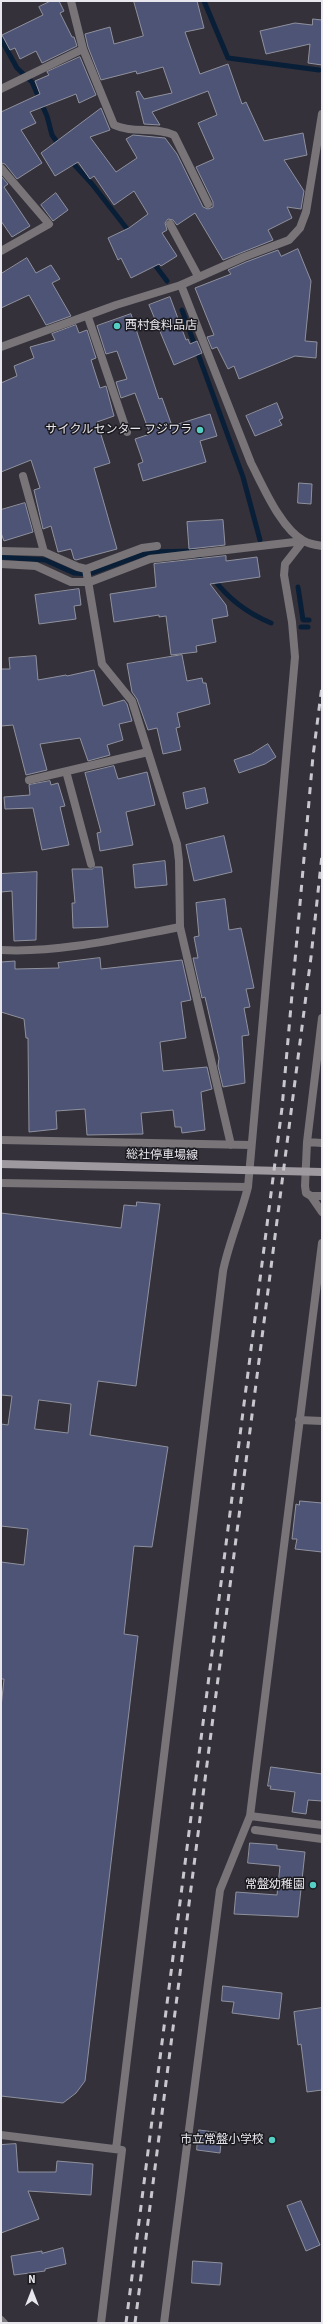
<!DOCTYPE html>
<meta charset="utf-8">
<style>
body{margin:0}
#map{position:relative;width:323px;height:2324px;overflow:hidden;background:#34313b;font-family:"Source Sans 3",sans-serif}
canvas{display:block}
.frame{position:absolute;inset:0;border:2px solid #e9e7ee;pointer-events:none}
.north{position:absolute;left:12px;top:2272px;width:40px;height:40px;-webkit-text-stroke:3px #1b1a1e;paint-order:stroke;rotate:0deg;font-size:11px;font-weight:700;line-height:16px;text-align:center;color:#e9e7ee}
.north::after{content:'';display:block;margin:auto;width:14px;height:18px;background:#e9e7ee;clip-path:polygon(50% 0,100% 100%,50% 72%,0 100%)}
</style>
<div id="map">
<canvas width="323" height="2324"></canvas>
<div class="frame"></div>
<div class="north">N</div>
</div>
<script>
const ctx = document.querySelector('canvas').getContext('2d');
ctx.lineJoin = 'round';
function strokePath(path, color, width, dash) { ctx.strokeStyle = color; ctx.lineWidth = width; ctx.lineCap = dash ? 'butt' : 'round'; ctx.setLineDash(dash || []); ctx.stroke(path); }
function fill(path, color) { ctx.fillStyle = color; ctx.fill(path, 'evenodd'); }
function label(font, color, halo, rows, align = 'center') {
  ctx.font = font + ' "Source Sans 3","Noto Sans JP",sans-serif'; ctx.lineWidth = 3; ctx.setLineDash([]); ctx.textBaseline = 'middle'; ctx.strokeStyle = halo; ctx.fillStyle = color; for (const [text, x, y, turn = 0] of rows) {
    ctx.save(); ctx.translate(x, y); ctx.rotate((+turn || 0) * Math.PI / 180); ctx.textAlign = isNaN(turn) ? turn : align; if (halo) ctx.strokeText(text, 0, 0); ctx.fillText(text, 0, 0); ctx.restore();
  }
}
strokePath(new Path2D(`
 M204,1L228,58L319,70
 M1,39L17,68L32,82L47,116L52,135L59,145
 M70,160L92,184L131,234
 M152,261L167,281
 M182,310L243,477L260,540
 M1,557L45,560L74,573L89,574L150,552L194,551L204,565
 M213,578C228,599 247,613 271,623
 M298,587L303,620H309
 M301,627H308`), '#091f38', 5);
const building = new Path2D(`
 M51,1H59L64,11L60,13L72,37H74L77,46L42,63L36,51L20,59L15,48L10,50L2,35L43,15L39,7Z
 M134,1H197L204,28L185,32L200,74L228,64L242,104L246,102L264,141L303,133L307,155L284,160L304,191L301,209L287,207L292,218L268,230L273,240L223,260L195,213L177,225L173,220L168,219L165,223L167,230L162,233L177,256L161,266L159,264L131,278L121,258L118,260L108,238L129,228L148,214L134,191L114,205L94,176L90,179L78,162L55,176L41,153L101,108L110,130L90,137L116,172L137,158L126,139L133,135L165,138L177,154L203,207L208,209L213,207V202L196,167L214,159L198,123L217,115L208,91L152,112L160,125L144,124L136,92L139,91L144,99L172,93L163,67L137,74L136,71L101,80L88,47L85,34L110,27L114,44L143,36Z
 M313,19L322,20V65L308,63L310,44L266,54L260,31L295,23L312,25Z
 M80,57L96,95L79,103L76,94L30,112L36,123L21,130L42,163L17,179L5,164L1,163V112L40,94L35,81L49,75L47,72Z
 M1,176L8,184L4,187L30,226L12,237L1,221Z
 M56,193L68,210L53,221L41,205Z
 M298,249L311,281L305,341L317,342L316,358L295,356L239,379L234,366L228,369L217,347L212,349L207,337L214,335L195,288L231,274L228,270L246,262L278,250L281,256Z
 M27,258L36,273L51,265L60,279L52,283L71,316L46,325L29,295L1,308V274Z
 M170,297L186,340L188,339L190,344L197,341L202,353L174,365L149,305Z
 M131,314L159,399L162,398L172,426L210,414L217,436L200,441L206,462L143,481L138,464L143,462L135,439L150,434L135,393L121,398L116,382L127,379L117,351L106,354L97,326Z
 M76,325L79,333L87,330L96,358L91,360L100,388L106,386L114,416L97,422L110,463L94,468L117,549L76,560L74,559L71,549L58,552L51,526L43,529L34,490L40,488L31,460L1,472V383L17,376L14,366L34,358L30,347L55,340L52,334Z
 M277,403L283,418L279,420L282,425L255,436L246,416Z
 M299,483L312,484L311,504L298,503Z
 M25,503L33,532L4,541L1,533V510Z
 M223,520L225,545L189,549L187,522Z
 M226,556V561L257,557L260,577L210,584L226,605L228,616L212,619L216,642L196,646L197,652L171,655L166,616L159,617V615L114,622L110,594L156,587L154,564Z
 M79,589L81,605L74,606L76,619L39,624L35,595Z
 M182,655L187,681L202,678L203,683H206L210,704L177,713L180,727L176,728L181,750L163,754L157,728L148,730L137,699L132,692L127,664Z
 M36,656L38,680L66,675L67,676L94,670L103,706L124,700L127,704L132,721L119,724L123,740L107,745L110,755L88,761L80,738L40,744L47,770L26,775L13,725L1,726V669H10L9,658Z
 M268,744L276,757L265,764L239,773L234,760L251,754Z
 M114,766L118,779L147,772L155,805L126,812L133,845L100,851L97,833L101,832L85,773Z
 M50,781L51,785L58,783L65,806L60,807L69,845L42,850L33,808L5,809L4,797L30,795L29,785Z
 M205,788L208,803L186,809L183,793Z
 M224,836L232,872L194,881L186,845Z
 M165,861L167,885L135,888L133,865Z
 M95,867H102L108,927L73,928L72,903H75L72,869H92Z
 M37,872L36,940L14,941L12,891L1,892V874Z
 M225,899L229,930L241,928L254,988L246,989L250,1007L244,1008L249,1035L242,1036L245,1083L223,1087L218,1066L219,1058L205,997L202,998L193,958H198L194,937L199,936L196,903Z
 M100,958L101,969L182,960L191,1000L181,1002L186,1038L160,1042L163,1071L207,1067L212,1089L201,1092L205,1130L182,1133L181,1127H175L173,1110L141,1113L143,1134L87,1135L85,1109L56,1111L57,1129L29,1132L28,1038H26L24,1019L1,1012V962L15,961V969L59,968L58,963Z
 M137,1202L160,1204L136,1386L98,1381L90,1435L168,1447L152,1547L134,1546L124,1634L138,1636L85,2081L76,2093L63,2103L1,2096V1707L4,1679H1V1562L24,1565L28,1529L1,1526V1424L8,1425L12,1396L1,1395V1213L121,1228L124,1205L136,1206ZM39,1400L71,1404L68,1433L35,1429Z
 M300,1501L322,1503V1552L295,1549L297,1539H292L296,1504L299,1505Z
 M271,1767L322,1774V1801L308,1800L306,1814L292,1812L295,1792L270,1789L271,1786H268Z
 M250,1843L277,1845V1849L305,1852L298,1917L234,1914L236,1892L277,1895L280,1866L248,1863Z
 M223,1986L282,1993L279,2019L232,2013L234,2002L222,2001Z
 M322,2008V2090L307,2092L301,2044L298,2045L294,2012Z
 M199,2130L222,2133L220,2153L197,2150Z
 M16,2144L18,2172H56L57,2161L93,2164L91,2195L28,2191L39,2219L1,2233V2145Z
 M301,2201L320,2245L306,2251L287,2206Z
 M63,2248L66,2264L45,2269V2271L14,2275L11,2256L42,2251V2253Z
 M193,2261L222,2263L220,2285L192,2283Z`);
fill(building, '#4e5476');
strokePath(building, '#8f919d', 1);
strokePath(new Path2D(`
 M255,1830L322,1839`), '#787478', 8);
strokePath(new Path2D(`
 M71,1L83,49L114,125C133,134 155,126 174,135L208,204
 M1,89L83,49
 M1,168L49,224L1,251
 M170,224L198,276
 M88,317L127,432
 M1,347L116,305L181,285L244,257L289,240L300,228L306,212L322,114
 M23,476L44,552
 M1,551L44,552L78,567L86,569L142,548L157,546
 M1,564L36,566L71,582H90L150,559L303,541
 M86,569L102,664L132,701L177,844L179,861L180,927L231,1145
 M66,771L91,864
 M29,780L148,752
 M1,950C60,953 122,938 180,927
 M322,1018L307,1142L305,1186L306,1193L311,1196L322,1212
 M1,1140L251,1145
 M307,1142L322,1143
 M1,1183L248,1187
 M311,1196H322
 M299,1420L322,1421
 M250,1816L322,1825
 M1,2135L122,2150L101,2323
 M116,2149L223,1271C229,1242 241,1215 248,1187L295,657L292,622L284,575L285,564L303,541
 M1,2320L4,2323
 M164,2323L220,1890L250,1816L322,1243`), '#787478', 8);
strokePath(new Path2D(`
 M181,285L251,463C263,486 281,529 304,541C309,544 316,545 322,546`), '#787478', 8);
strokePath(new Path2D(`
 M1,1164L322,1172`), '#9e989f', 8);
strokePath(new Path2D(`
 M126,2323L282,1108L313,756L322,686
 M135,2323L311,957L322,855`), '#c9c7ce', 3, [7, 7]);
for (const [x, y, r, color] of [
 [117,326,4,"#55cec4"],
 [200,430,4,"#55cec4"],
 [313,1885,4,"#55cec4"],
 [272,2140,4,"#55cec4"]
]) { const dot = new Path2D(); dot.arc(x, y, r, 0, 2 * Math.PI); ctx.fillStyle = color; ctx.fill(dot); strokePath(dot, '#1b1a1e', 1.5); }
label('12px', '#e9e7ee', '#1b1a1e', [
 ["西村食料品店",125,326,"left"],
 ["サイクルセンター フジワラ",192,430],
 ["常盤幼稚園",305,1885],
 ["市立常盤小学校",264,2140]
], 'right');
label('12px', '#e9e7ee', '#1b1a1e', [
 ["総社停車場線",162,1156,1]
]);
</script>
